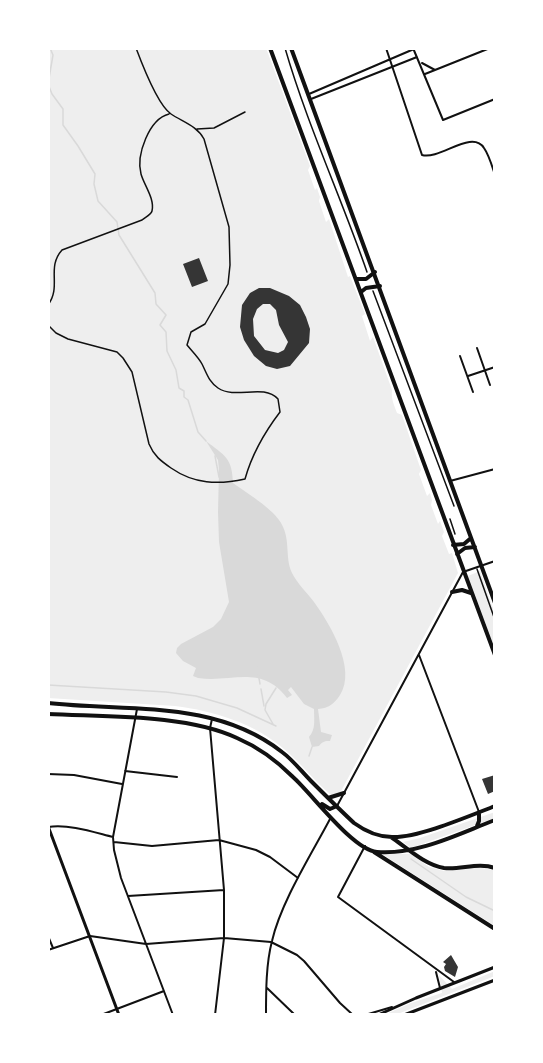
<!DOCTYPE html>
<style>
body{margin:0}
#map{position:relative;width:543px;height:1063px;overflow:hidden;background:#fff;font-family:Mulish,sans-serif}
canvas{display:block}
.frame{position:absolute;inset:0;border:50px solid #fff;pointer-events:none}
</style>
<div id="map">
<canvas width="543" height="1063"></canvas>
<div class="frame"></div>
</div>
<script>
const ctx = document.querySelector('canvas').getContext('2d');
ctx.lineJoin = 'round';
function fill(path, color) { ctx.fillStyle = color; ctx.fill(path, 'evenodd'); }
function strokePath(path, color, width, dash) { ctx.strokeStyle = color; ctx.lineWidth = width; ctx.lineCap = dash ? 'butt' : 'round'; ctx.setLineDash(dash || []); ctx.stroke(path); }
fill(new Path2D(`
 M48,48H266L310,166L308,170L315,190L317,188L320,197L319,201L326,222L329,219L348,277L350,276L365,314L362,316L370,341L373,337L392,390C391,399 394,405 397,413L402,415L421,470L419,474L427,496L430,493L432,500L431,505L438,524L440,521L444,532L442,536L449,554L452,553L458,573L340,793L331,795C314,781 301,763 284,749C254,723 214,711 175,706L48,698Z
 M480,571L495,614V649L468,576Z
 M495,812V818L411,848L403,842L420,838Z
 M382,854H411L429,867L444,871L476,867L493,870L495,871V926Z
 M495,971V976L395,1015H384L411,1003L442,993L439,975L452,989Z`), '#eee');
fill(new Path2D(`
 M206,441C225,456 232,457 233,483C247,493 270,507 279,520C292,538 284,556 292,573C297,583 307,593 314,602C330,624 357,669 340,695C334,704 329,708 318,709L321,732L332,735L330,741C325,741 323,741 319,746L312,747L309,737C316,729 314,720 314,709L304,704L291,687L288,690L292,695L287,698C261,664 232,683 198,678L193,676L196,668L183,661L176,653L177,648L181,644L213,627L221,619L229,602L219,542L218,512L219,470L218,460Z`), '#d9d9d9');
strokePath(new Path2D(`
 M50,48L53,55L48,84L52,94L63,109V125L78,146L95,174L94,184L98,201L117,222L119,235L155,293L156,304L166,315L160,325L166,332L167,351L176,370L179,388L184,391V397L188,400L198,432L206,441
 M215,456L219,477
 M257,667L260,684
 M48,685L166,692L196,696L237,708L276,726
 M261,689L264,706
 M273,724L265,710L266,704L276,688
 M309,756L312,747
 M411,859L466,897L495,911`), '#d9d9d9', 1.5);
fill(new Path2D(`
 M199,258L208,281L192,287L183,264Z
 M259,288H270L289,296L300,305L306,317L310,329L309,343L290,366L277,369L266,366L254,356L244,340L240,327L242,305L250,293ZM263,304H270L276,310L279,325L288,342L284,350L278,353L265,350L254,336L253,319L257,309Z
 M495,775V791L488,794L482,779Z
 M451,955L458,967L455,977L445,971L444,967L446,964L443,962Z`), '#353535');
strokePath(new Path2D(`
 M285,48C307,124 341,197 367,272
 M197,129L214,128L245,112
 M373,291L454,506
 M48,305C62,286 46,268 62,250L142,220C145,217 151,215 152,211C155,199 144,185 141,174C136,155 149,119 169,114
 M48,325L56,333L68,339L117,352L123,358L132,372L149,444C154,456 161,461 171,468C194,484 218,485 245,479C252,454 264,433 280,412L278,399C263,383 236,400 218,388C209,382 207,374 202,364C199,358 192,351 187,345L191,332L205,324L228,284L230,265L229,227L204,139C197,126 183,122 171,114C158,105 142,64 136,48
 M450,519L455,534
 M477,569L495,620`), '#111', 1.5);
strokePath(new Path2D(`
 M386,48L422,155C440,160 472,129 484,148C489,155 492,166 495,175
 M413,48L443,120L495,99
 M422,63L435,70
 M425,74L490,48
 M309,94L414,49
 M311,99L417,57
 M494,342L495,345
 M477,348L490,385
 M460,356L473,392
 M468,376L495,367
 M450,481L495,469
 M419,655L479,812
 M137,709L113,837L114,850L121,878L173,1015
 M212,719L210,728L224,890V938L215,1015
 M125,771L177,777
 M48,774L74,775L122,784
 M337,806L463,572L495,561
 M48,827C70,824 93,832 113,837
 M114,842L152,846L219,840L256,850L270,857L298,878
 M365,846L338,897L454,982
 M128,896L224,890
 M48,936L53,948
 M48,950L90,936L146,944L224,938L271,942L297,955L304,961L340,1003L353,1015
 M436,972L440,988
 M267,988L295,1015
 M101,1015L164,991
 M266,1015C266,991 266,964 272,941C281,902 311,855 330,819
 M365,1015L392,1007`), '#111', 2);
strokePath(new Path2D(`
 M48,826L119,1015
 M378,1015L416,998L495,967
 M404,1015L495,980`), '#111', 3);
strokePath(new Path2D(`
 M270,48L495,655
 M291,48L495,603
 M356,279H366L375,272
 M361,292L366,288L380,286
 M453,545L464,544L471,538
 M457,554L465,548L475,547
 M452,592L462,590L471,593
 M48,703C128,712 214,699 282,752C293,760 301,771 311,781C325,795 339,809 354,823C365,831 378,837 392,837C418,838 469,816 495,806
 M48,714C105,717 186,714 237,738C258,747 277,761 293,777C312,794 353,850 377,852C418,855 458,834 495,820
 M328,798L344,793
 M322,804L330,809L337,806
 M477,826L479,821V812
 M391,837C407,848 425,865 444,868C461,870 478,862 495,868
 M374,852L495,929`), '#111', 4);
</script>
